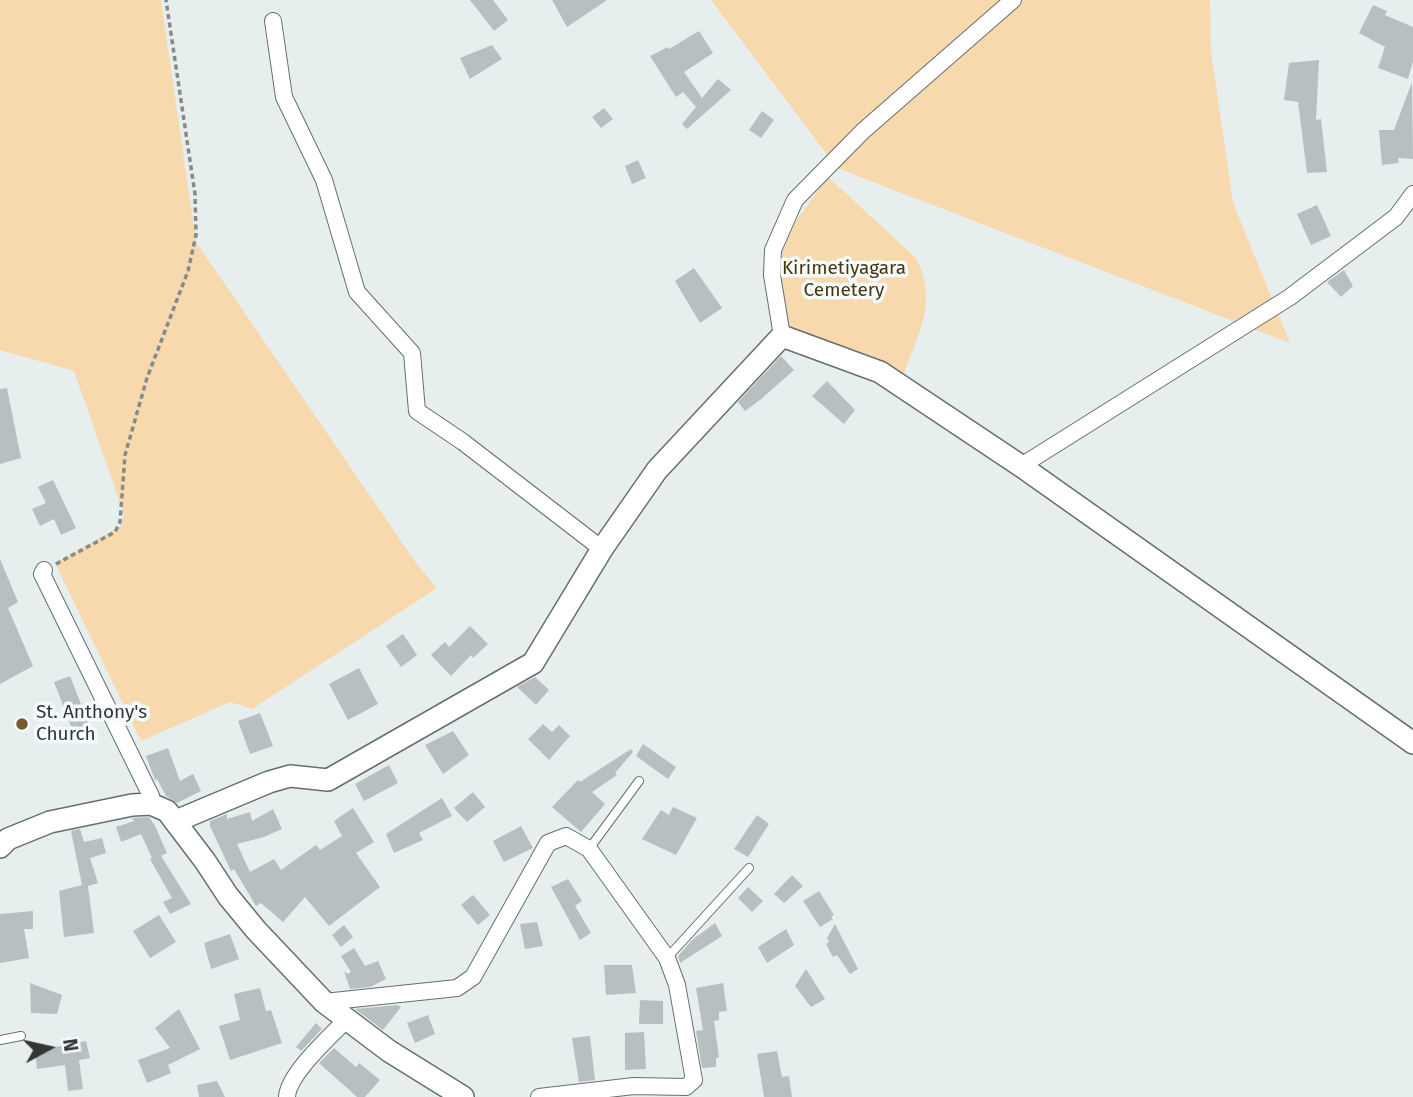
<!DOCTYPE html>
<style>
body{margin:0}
#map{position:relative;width:1413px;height:1097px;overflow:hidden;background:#e6eeee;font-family:"Fira Sans",sans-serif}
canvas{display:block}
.north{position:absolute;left:14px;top:1013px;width:70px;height:70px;-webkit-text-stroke:5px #f3fbfc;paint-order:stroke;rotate:82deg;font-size:19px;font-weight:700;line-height:28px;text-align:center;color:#333636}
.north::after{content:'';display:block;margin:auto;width:24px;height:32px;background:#333636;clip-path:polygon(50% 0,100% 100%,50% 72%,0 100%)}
</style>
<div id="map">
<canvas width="1413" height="1097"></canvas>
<div class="north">N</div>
</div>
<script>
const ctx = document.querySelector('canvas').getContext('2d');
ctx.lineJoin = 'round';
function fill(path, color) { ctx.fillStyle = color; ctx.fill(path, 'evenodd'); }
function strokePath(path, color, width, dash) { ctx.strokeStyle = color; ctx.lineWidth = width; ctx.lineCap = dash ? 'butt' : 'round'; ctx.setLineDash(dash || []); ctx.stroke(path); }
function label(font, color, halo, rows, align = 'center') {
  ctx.font = font + ' "Fira Sans",sans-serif'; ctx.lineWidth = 7; ctx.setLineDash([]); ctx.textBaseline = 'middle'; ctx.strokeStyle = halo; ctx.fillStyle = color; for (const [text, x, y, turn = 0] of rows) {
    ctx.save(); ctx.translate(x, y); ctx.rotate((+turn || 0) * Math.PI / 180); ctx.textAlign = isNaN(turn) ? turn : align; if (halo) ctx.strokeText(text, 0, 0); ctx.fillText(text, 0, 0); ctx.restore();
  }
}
fill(new Path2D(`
 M0,0H161L196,242L416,563L437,588L252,709L230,702L141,741L55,563L121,526L124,514L74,371L0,350Z
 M711,0H1210L1211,52L1233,203L1290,343L837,168Z
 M828,177L916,258C938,301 919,332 904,373L870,355L793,332L783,322L779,274L783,239Z`), '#f7d9ad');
fill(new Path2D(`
 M470,0H493L508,20L494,31Z
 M552,0H607L567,27Z
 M1373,5L1387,11L1385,15L1413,27V61L1408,79L1378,68L1385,47L1359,33Z
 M699,31L713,53L684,72L702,98L718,79L731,90L687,129L682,124L696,107L683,92L676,97L650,56L668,47L669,49Z
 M492,45L502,59L470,79L460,58Z
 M1319,60L1316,120L1321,119L1327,172L1307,173L1298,102L1284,100L1289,63Z
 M1412,82L1413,159L1398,158L1399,163L1382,165L1379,130H1394Z
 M604,108L613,119L601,128L592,117Z
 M762,111L774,120L761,138L749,130Z
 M638,160L646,178L632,184L625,166Z
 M1317,205L1331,236L1311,245L1297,214Z
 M694,268L722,308L700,323L675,281Z
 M1344,270L1353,286L1341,297L1327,282Z
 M781,356L794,370L760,400L745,411L738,402Z
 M827,381L855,410L844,424L812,396Z
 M7,388L21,458L0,464V389Z
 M53,480L76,528L61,535L54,519L40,526L32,509L46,503L38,487Z
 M0,559L18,602L8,608L33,666L0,684Z
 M470,626L488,644L473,658L471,655L451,676L431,655L445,642L449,647Z
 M403,634L417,655L401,667L386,646Z
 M359,668L378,704L348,720L329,684Z
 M70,676L89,725L73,731L54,682Z
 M535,677L549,690L536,705L517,687Z
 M260,713L273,746L250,754L238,721Z
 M543,724L552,732L559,725L570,736L549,760L528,739Z
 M453,731L469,755L443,774L425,745Z
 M643,744L676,767L668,779L636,756Z
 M168,748L180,781L193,774L201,791L177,803L166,796L157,779L155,780L146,756Z
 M631,749L633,752L615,773L617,775L592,792L605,804L581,832L552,807L578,780L580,782Z
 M389,765L398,783L364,801L355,784Z
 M473,792L485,807L467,822L454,808Z
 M442,798L452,816L419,833L423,840L394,853L386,834Z
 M673,807L697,818L676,855L642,839L661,810L669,815Z
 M353,808L374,842L356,853L380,887L329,926L305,897L283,922L261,903L256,906L234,869L231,871L210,826V821L227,814V819L250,812L252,821L273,809L282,829L264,837L237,844L250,872L274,859L281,870L316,845L320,850L342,836L334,821Z
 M757,815L769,824L748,857L734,849Z
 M149,817L155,826L167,853L161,856L191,904L170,914L163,902L172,898L150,859L152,858L141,834L121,842L116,827L134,821L132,818Z
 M521,826L533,848L504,862L493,841Z
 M80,829L84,842L102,838L106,853L90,858L98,883L88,886L94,933L64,937L59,891L82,885L71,831Z
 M792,875L803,886L784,903L774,894Z
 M568,879L582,901L575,906L591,933L580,940L551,887Z
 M748,887L763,901L752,912L738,898Z
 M819,891L834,915L831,917L833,919L820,927L803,901Z
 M473,895L490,915L478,925L461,905Z
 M33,911V929H24L29,958L0,963V914Z
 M159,915L176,942L150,958L133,931Z
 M537,922L543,946L525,949L520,924Z
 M715,923L722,936L680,963L678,956L692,940Z
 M835,924L858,969L850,974L837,955L833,957L826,944L829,942L827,938Z
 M344,925L353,937L341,947L332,935Z
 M786,929L794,945L767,963L758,947Z
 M230,934L239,959L211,969L204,943Z
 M354,948L365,966L378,961L386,979L370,987L350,989L344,971L348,974L351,972L341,956Z
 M604,965H632L636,993L606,995Z
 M806,969L825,999L811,1007L795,986Z
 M30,983L62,995L57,1014L31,1013Z
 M723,983L727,1011L719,1012V1020L714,1021L719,1057L716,1058V1067L702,1068L696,1031L703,1030L696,988Z
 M260,988L266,1011L271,1010L282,1043L230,1060L219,1026L240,1020L234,994Z
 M640,1000L663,1001V1024H639Z
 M397,1005L401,1007L383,1030L355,1009Z
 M179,1009L200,1049L168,1065L171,1073L147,1083L138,1060L170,1048L155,1028Z
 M428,1015L435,1034L415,1043L407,1023Z
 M316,1023L322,1029L301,1051L296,1047Z
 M644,1032L646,1069L625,1070V1033Z
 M590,1036L595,1080L579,1082L572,1038Z
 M86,1041L90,1058L79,1060L83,1089L68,1091L65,1065L37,1069L35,1051Z
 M334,1048L356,1067L359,1063L380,1080L365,1097H357L319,1063Z
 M777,1051L782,1077L789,1076L792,1097H764L757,1054Z
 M217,1081L225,1097H199L197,1085Z`), '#b8bfc0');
const service = new Path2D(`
 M589,849L639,781
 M667,958L749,868
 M0,1040L21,1036`);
const minor = new Path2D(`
 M273,21L284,97L324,180L357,292L412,353L417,411L463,442L602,549
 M782,336L772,275L773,250L795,200L863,131L1013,0
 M1021,466L1290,297L1396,217L1413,194
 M44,570L42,574L151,796V804
 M324,1002L457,988L473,977L548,843L566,836L589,849L667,958L677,985L694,1080L686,1087L634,1086L539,1097
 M287,1097C288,1074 330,1037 346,1020`);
const tertiary = new Path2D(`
 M176,821L269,782L290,776L328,780L533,663L602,549L657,470L782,336L880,372L1021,466L1413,743
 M0,847L8,839L50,822L132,805L151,804L167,811L205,861L228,896L256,930L324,1002L389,1051L463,1097`);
strokePath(service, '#676e6e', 10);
strokePath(minor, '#676e6e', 18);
strokePath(tertiary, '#676e6e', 24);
strokePath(new Path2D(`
 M56,564L115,532L120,522L125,455L147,378L188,271L196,235L195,194L166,0`), '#858a8a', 3.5, [5, 3.5]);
strokePath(service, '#fff', 8);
strokePath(minor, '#fff', 16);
strokePath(tertiary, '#fff', 21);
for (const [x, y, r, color] of [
 [22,724,7,"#775b2e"]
]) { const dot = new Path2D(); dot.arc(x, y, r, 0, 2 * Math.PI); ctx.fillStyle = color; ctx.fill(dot); strokePath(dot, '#f3fbfc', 2.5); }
label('19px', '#4c350c', '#f3fbfc', [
 ["Kirimetiyagara",844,269],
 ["Cemetery",844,291]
]);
label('19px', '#333636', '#f3fbfc', [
 ["St. Anthony's",36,713],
 ["Church",36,735]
], 'left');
</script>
